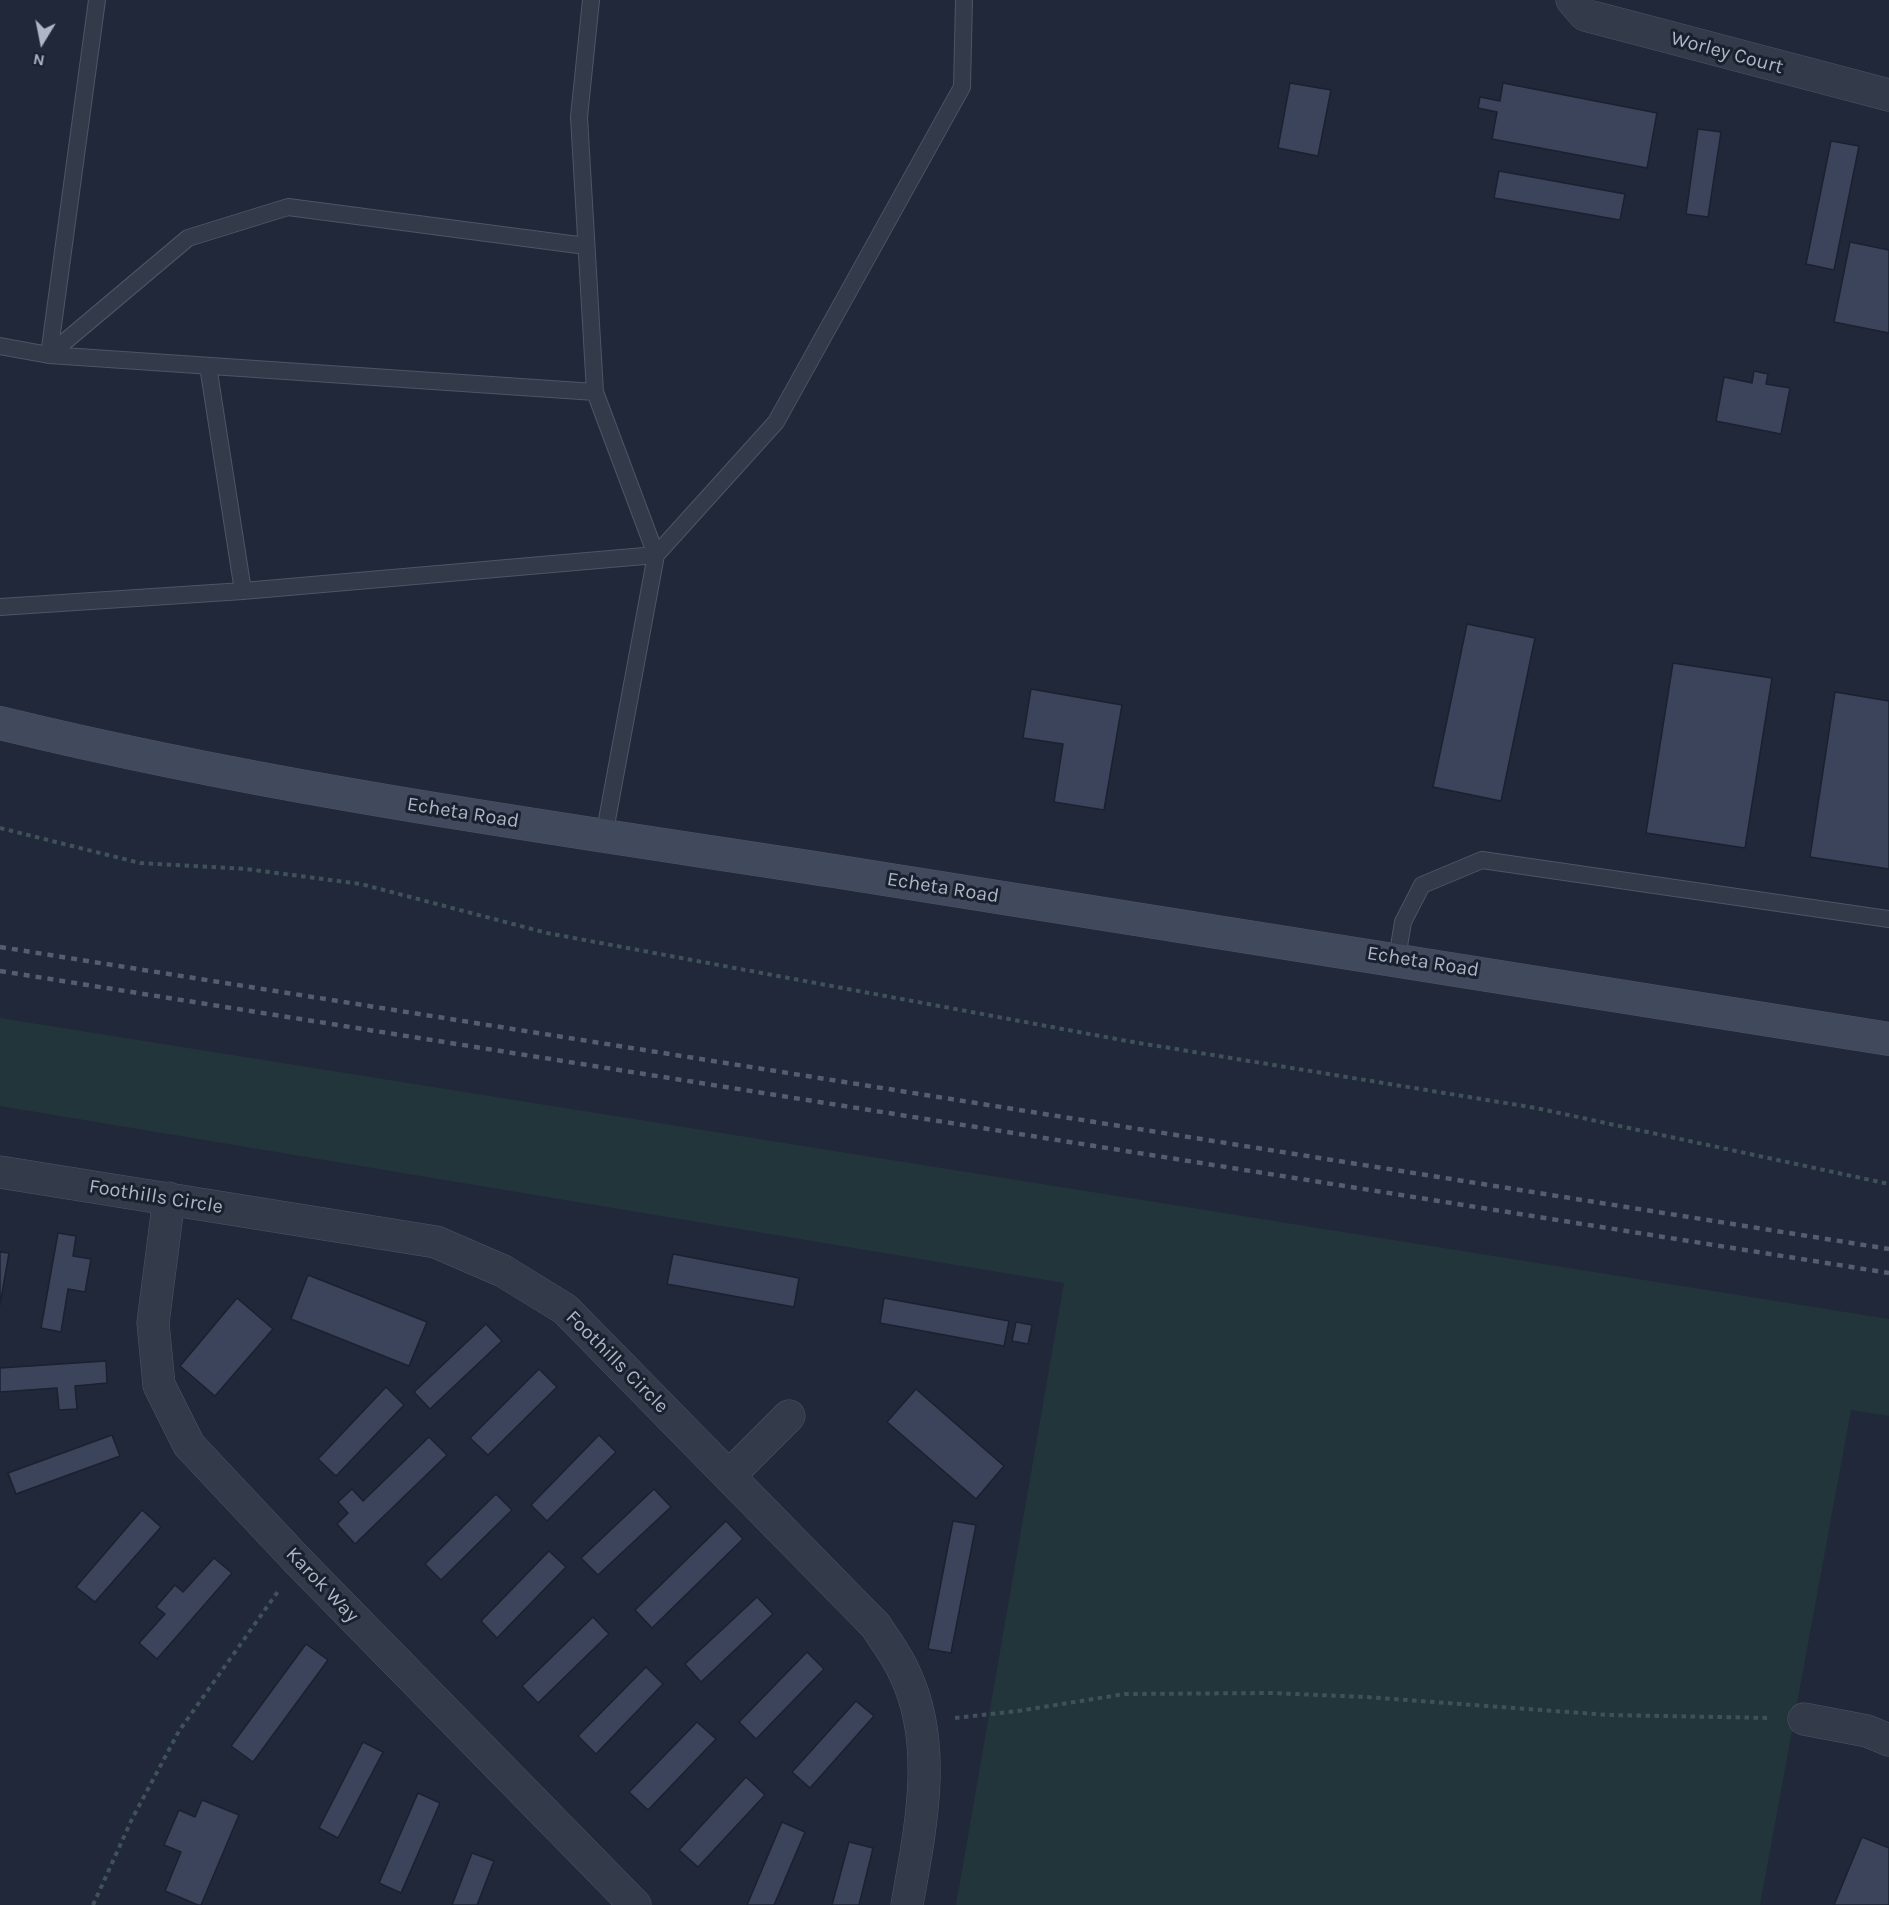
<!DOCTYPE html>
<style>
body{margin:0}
#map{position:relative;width:1889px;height:1905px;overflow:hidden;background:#20283a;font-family:Karla,sans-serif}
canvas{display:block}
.north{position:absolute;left:12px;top:12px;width:60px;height:60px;-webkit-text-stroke:4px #19202e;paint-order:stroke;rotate:190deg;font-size:16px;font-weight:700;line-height:24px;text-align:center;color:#aeb5c6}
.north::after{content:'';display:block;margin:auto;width:21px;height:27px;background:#aeb5c6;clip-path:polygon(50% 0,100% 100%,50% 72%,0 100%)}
</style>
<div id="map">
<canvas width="1889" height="1905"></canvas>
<div class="north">N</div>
</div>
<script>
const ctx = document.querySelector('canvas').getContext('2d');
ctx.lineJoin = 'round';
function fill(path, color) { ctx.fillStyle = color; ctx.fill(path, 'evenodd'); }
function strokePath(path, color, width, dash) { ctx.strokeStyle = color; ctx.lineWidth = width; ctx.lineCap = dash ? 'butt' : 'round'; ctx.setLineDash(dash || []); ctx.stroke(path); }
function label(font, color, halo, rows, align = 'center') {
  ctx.font = font + ' Karla,sans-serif'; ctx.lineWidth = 6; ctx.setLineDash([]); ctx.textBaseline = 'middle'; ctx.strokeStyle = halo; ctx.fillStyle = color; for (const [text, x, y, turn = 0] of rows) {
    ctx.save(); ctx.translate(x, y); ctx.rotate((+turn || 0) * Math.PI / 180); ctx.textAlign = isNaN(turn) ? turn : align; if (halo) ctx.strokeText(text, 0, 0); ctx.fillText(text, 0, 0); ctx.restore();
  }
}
fill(new Path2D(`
 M0,1018L1889,1319V1416L1851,1410L1760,1905H956L1064,1283L0,1106Z`), '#22353b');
const building = new Path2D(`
 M1290,83L1331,90L1318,156L1278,148Z
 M1503,83L1657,113L1647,168L1492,139L1497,112L1478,108L1480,97L1500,101Z
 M1698,129L1721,132L1708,217L1686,214Z
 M1831,141L1859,146L1834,270L1806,264Z
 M1499,171L1625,194L1620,220L1494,198Z
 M1850,242L1889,250V333L1834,322Z
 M1754,371L1768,374L1766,384L1790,388L1781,434L1716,421L1724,377L1752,383Z
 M1467,624L1535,638L1501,801L1433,787Z
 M1673,663L1772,678L1745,848L1646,833Z
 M1031,689L1122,705L1104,810L1054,802L1063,744L1023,738Z
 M1835,692L1889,701V869L1810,857Z
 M58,1233L76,1236L73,1256L91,1259L85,1292L68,1289L61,1332L41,1328Z
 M0,1252L9,1253L0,1305Z
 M673,1254L799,1278L794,1307L667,1284Z
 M308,1275L427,1322L409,1366L291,1319Z
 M237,1298L273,1329L215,1396L180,1366Z
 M884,1298L1009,1321L1004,1346L880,1323Z
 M1016,1322L1032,1325L1028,1344L1012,1341Z
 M486,1324L502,1341L430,1409L414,1392Z
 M106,1361L107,1383L75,1386L77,1409L59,1410L57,1388L0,1392V1368Z
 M539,1369L557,1387L488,1455L470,1438Z
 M386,1387L404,1405L336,1476L318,1459Z
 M916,1389L1004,1466L976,1499L887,1422Z
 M112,1435L120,1456L16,1494L8,1473Z
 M599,1435L616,1452L547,1521L531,1505Z
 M429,1437L447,1455L355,1544L337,1524L348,1513L338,1502L352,1489L363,1501Z
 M654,1489L671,1507L598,1575L581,1558Z
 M496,1494L512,1510L441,1580L425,1564Z
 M142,1510L161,1527L95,1602L76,1587Z
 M726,1521L743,1539L652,1628L635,1610Z
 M953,1521L976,1525L951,1653L928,1649Z
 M549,1551L566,1567L497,1638L481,1621Z
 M214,1558L232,1573L157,1659L139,1643L165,1614L156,1607L175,1585L183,1592Z
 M757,1597L773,1614L701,1682L685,1664Z
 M593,1617L609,1634L538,1703L522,1686Z
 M306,1644L328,1660L253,1762L231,1746Z
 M807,1652L824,1669L756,1739L739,1722Z
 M646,1667L663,1684L596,1754L578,1736Z
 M856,1701L874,1716L810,1788L792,1772Z
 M697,1722L716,1739L648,1810L629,1792Z
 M363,1742L383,1752L338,1838L319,1828Z
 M746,1777L765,1795L698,1867L679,1850Z
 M418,1793L440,1803L401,1893L379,1883Z
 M202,1800L239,1815L201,1905H198L165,1891L181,1852L164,1845L179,1810L195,1817Z
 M782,1822L805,1832L774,1905H747Z
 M1862,1837L1889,1848V1905H1834Z
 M849,1842L873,1848L859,1905H832Z
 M472,1853L494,1861L477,1905H452Z`);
fill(building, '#3b445a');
strokePath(building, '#1b2130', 1.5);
const lane = new Path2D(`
 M0,346L49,355L595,392
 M49,355L188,238L288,207L586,246
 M49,355L97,0
 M208,366L243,591
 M0,607L243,591L656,555L595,392L579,117L591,0
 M604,836L656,555L776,422L962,87L964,0
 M1397,958L1403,922L1422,885L1482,860L1889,919`);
const street = new Path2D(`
 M1572,0L1585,15L1889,95
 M0,1172L436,1242L503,1271L565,1309L876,1626C886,1642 898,1657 905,1674C939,1746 920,1830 907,1905
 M169,1198L153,1323L159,1385L189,1445L298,1561L635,1905
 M730,1475L789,1416
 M1804,1719L1867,1731L1889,1740`);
const secondary = new Path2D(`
 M0,723C274,790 555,828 834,871C1186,926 1538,981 1889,1039`);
strokePath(lane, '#4e5564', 18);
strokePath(street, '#4e5564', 33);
strokePath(secondary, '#4e5564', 34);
strokePath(new Path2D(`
 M0,828L140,863L246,869L361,884L547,933L1127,1041L1536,1108L1889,1184
 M955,1718L1018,1711L1125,1694L1271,1693L1366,1697L1609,1715L1770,1718
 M93,1905L132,1819L179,1731L279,1590`), '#3f5258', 4, [4.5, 4.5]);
strokePath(lane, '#333a4a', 16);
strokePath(street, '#333a4a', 32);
strokePath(secondary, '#41495d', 33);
strokePath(new Path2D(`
 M0,947L1889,1249
 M0,971L1889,1273`), '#555e71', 4.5, [6, 6]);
label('20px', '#aeb5c6', '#19202e', [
 ["Worley Court",1727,53,15],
 ["Echeta Road",463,813,9],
 ["Echeta Road",943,888,9],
 ["Echeta Road",1423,962,9],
 ["Foothills Circle",156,1197,9],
 ["Foothills Circle",617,1362,45],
 ["Karok Way",322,1585,46]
]);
</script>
